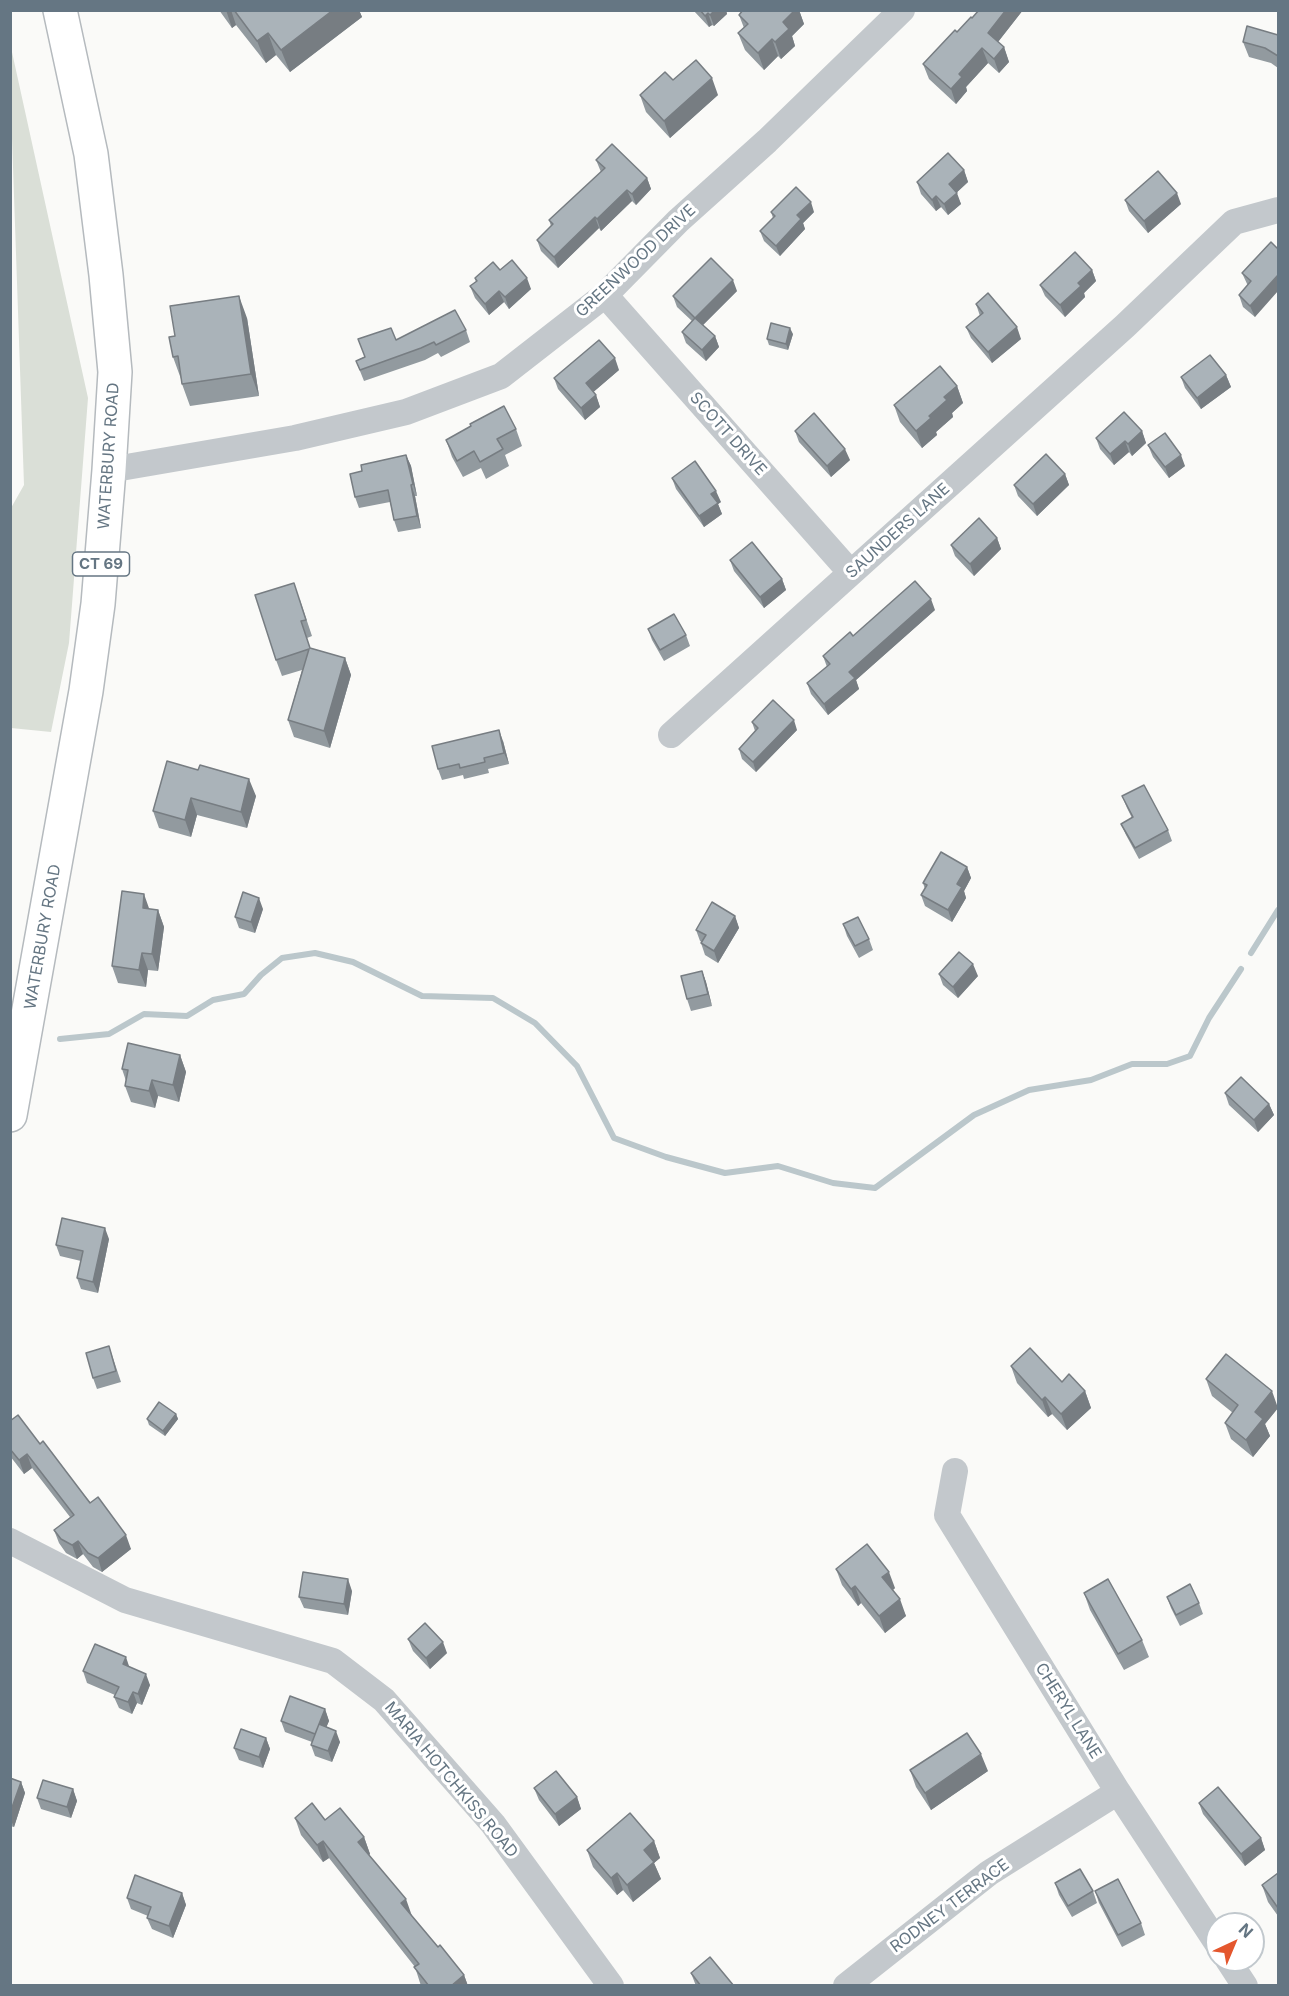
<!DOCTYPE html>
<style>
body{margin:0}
#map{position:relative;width:1289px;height:1996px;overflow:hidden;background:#fafaf8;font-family:Inter,sans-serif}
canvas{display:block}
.frame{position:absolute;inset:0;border:12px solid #657683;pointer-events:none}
.north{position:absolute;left:1205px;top:1912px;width:60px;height:60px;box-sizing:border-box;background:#fff;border:2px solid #c1c8cd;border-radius:50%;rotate:44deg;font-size:16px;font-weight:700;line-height:24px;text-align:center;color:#657683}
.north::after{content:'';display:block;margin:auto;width:21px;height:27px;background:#e4572e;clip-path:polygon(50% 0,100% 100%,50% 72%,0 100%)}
</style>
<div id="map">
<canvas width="1289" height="1996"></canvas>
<div class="frame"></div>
<div class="north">N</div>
</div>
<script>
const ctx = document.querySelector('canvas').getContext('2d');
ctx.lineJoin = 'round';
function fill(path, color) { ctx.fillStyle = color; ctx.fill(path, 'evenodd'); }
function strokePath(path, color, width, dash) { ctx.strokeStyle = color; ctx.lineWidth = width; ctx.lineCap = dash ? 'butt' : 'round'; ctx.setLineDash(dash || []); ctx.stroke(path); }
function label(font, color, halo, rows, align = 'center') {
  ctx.font = font + ' Inter,sans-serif'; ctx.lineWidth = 6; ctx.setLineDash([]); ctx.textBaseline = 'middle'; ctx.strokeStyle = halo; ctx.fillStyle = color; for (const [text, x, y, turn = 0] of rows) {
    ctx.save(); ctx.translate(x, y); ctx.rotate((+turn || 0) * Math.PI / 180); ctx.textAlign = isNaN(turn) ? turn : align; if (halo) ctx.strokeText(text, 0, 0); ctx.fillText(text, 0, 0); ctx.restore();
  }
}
fill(new Path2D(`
 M10,43L88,398L69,643L51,732L11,728V508L24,485L11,109Z`), '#dadfd7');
strokePath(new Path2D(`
 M1251,953L1278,910
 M60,1039L109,1034L144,1014L187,1016L213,1000L244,994L261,975L282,958L315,953L353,962L422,996L493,998L535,1023L577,1066L614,1138L666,1157L725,1173L778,1166L833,1183L875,1188L974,1115L1029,1090L1091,1080L1132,1064H1167L1190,1056L1209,1018L1241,969`), '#bbc7cb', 6);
const major = new Path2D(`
 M10,1115L86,691L98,604L109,470L115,372L106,275L91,154L60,10`);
strokePath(major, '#b5babe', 36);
strokePath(new Path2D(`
 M605,295L851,573
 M109,470L295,438L406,412L501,376L605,295L678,221L767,141L902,10
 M671,735L1125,326L1234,222L1278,210
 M955,1471L947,1515L1118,1792L1217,1943
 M10,1541L125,1600L333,1661L384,1700L493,1824L611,1986
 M1228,1960L1245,1986
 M846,1986L989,1873L1118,1792`), '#c3c8cc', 26);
strokePath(major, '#fff', 33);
fill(new Path2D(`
 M219,10H359L362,17L290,72L276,55L266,63L236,25L232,28Z
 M693,10H726L727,14L714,26L712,25L709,27Z
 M743,10H799L804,24L792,36L795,46L781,59L778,56L764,70L745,50L738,33L744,28L739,15Z
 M979,10H1023L998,42L1004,47L1009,62L999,73L988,63L966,87L967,91L956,104L929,79L923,64L972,18Z
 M1278,35V68L1271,63L1249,57L1243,42Z
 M673,80L718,95L670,138L646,112L640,95Z
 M596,160L647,178L651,189L636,205L632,201L601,231L599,228L558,268L541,251L537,240L551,226L549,220L601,172Z
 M964,170L968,182L956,193L961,204L948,215L941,207L936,211L921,194L917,182Z
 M1125,200L1181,204L1148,233L1129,211Z
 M771,212H814L803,223L805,229L780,256L764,241L760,231L773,218Z
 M1271,242L1255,317L1243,307L1239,295L1248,286L1242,273Z
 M500,270L531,289L509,309L504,302L489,315L475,298L470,286L476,282L475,278Z
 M1092,270L1096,281L1084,293L1085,297L1065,317L1045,296L1040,285Z
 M737,291L703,325L715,336L719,347L706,361L686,343L682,332L692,321L677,307L673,296Z
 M976,304L1021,339L992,363L971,338L966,327L980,316Z
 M247,318L259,396L190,406L182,384L181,379L173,357Z
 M466,330L470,342L441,357L438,353L425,360L364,381L356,361L396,340Z
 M793,334L788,350L769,345L767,339Z
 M619,370L593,392L596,395L600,407L585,420L558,389L554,378Z
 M1226,375L1231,387L1201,409L1185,388L1181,377Z
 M957,386L963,403L952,413L953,417L936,432L937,435L922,448L900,422L894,405Z
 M516,429L522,446L505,455L509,466L486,479L481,468L463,477L452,457L446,440Z
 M795,431L850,460L831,477L799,442Z
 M1142,431L1146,443L1132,456L1129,452L1114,465L1100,449L1096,438Z
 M1148,445L1185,466L1169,478L1153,457Z
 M406,455L411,466L417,496H415L421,528L398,532L394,520L390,502L359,508L355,497L362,471Z
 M1065,474L1069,485L1037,516L1018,496L1014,485Z
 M672,478L721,502L718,504L722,514L704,527L676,489Z
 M997,538L1001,549L974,576L955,556L951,545Z
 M730,560L782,579L786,590L764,608L734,571Z
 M300,600L312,636L307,638L310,648L345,658L351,675L330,748L294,737L288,720L302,670L282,676L276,660Z
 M935,610L856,680L859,689L828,715L811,694L807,683L827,667L823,656L853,636Z
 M648,629L686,635L690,646L664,661L652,640Z
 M752,722L797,730L756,772L742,759L739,749L755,731Z
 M503,741L509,764L488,769L489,773L464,779L463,775L442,780L438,769Z
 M167,761L256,796L247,828L197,815L191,837L159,828L153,811Z
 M1122,796L1168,830L1172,841L1139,859L1126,835L1121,824L1132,818L1127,808Z
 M967,867L971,878L964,891L966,898L952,922L925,906L921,895L925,889L923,883Z
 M150,909L158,910L164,927L158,971L148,970L146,987L118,983L112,966Z
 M263,909L255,933L239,928L235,917Z
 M735,916L739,928L718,963L705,955L701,943L702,942L700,941L696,930Z
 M843,924L869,939L873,950L859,958L847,936Z
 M702,971L706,982L712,1006L691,1011L687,999Z
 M939,974L978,976L958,998L943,985Z
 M180,1055L186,1072L179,1102L158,1096L155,1108L131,1102L125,1086L126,1081L122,1069Z
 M1225,1093L1269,1104L1274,1115L1258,1132L1229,1105Z
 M109,1239L98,1293L81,1289L77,1278L81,1261L60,1256L56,1245Z
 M109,1346L121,1382L97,1389L93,1378Z
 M1011,1366L1062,1382L1085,1391L1091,1408L1067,1430L1052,1414L1048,1417L1017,1383Z
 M1206,1379L1278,1408L1265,1424L1270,1436L1253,1457L1231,1439L1225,1423L1233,1413L1212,1396Z
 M176,1414L178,1419L165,1436L149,1425L147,1419Z
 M10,1421L40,1444L131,1549L102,1572L93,1567L83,1554L77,1559L66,1553L59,1543L54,1530L70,1517L32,1468L24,1474L10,1456Z
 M836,1569L895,1588L893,1590L906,1616L885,1633L861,1603L858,1606L842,1585Z
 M352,1591L348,1615L304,1608L299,1597Z
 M1084,1593L1142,1640L1149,1657L1124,1670L1090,1610Z
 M1167,1597L1199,1603L1203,1614L1180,1626L1171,1608Z
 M408,1639L447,1653L430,1669L413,1651Z
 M129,1666L150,1685L142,1705L137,1703L132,1714L119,1708L114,1697L115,1695L87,1683L83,1671Z
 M325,1709L329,1721L326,1727L340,1742L332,1762L315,1756L311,1745L312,1742L285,1732L281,1721Z
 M266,1738L270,1749L263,1768L239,1760L234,1748Z
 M910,1770L988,1771L931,1810L916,1787Z
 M10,1778L21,1782L25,1793L14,1827L10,1826Z
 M534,1788L577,1797L581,1809L559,1826L539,1800Z
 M73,1789L77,1801L71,1818L41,1809L37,1798Z
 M1199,1803L1261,1838L1265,1850L1245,1866L1203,1814Z
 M295,1818L325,1820L364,1837L370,1854L369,1855L412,1916L438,1947L464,1975L468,1986H421L415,1967L329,1858L323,1862L301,1835Z
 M654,1841L660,1858L654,1863L661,1879L633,1902L623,1890L617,1895L593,1867L587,1850Z
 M1278,1873V1916L1268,1902L1262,1885Z
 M1055,1883L1093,1891L1097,1903L1072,1917L1059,1895Z
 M1095,1891L1141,1923L1145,1935L1122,1947L1099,1903Z
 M182,1893L186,1905L173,1938L152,1929L147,1918L148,1916L131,1909L127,1898Z
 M691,1973L734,1986H696Z`), '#929a9f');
fill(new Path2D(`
 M226,10H231L236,25L232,28Z
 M333,10H359L362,17L290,72L281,50Z
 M715,10H726L727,14L714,26L710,15Z
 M795,10H799L804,24L792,36L795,46L781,59L775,42L783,22Z
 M1006,10H1023L994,47L988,33Z
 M708,13L712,25L709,27L705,16Z
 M268,33L276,55L266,63L257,41Z
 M772,39L778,56L764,70L758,53Z
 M1004,47L1009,62L999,73L994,59Z
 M982,48L988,63L966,87L967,91L956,104L951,89L959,74Z
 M712,78L718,95L670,138L664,121Z
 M964,170L968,182L953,196L949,184Z
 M647,178L651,189L636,205L632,194Z
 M627,190L632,201L601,231L597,219Z
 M957,193L961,204L948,215L944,204Z
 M1177,193L1181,204L1148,233L1144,221Z
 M936,196L941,207L936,211L932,200Z
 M811,202L814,212L803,223L805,229L780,256L776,246L797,215Z
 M595,217L599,228L558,268L554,257Z
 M1092,270L1096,281L1084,293L1085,297L1065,317L1060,305L1078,283Z
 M1278,275V291L1255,317L1250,306Z
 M527,278L531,289L509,309L505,297Z
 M733,280L737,291L699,329L695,318Z
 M499,291L504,302L489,315L485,304Z
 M239,296L247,318L259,396L251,374Z
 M1017,327L1021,339L992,363L988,352Z
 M790,328L793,334L788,350L786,344Z
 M715,336L719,347L706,361L702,350Z
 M615,358L619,370L590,395L586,383Z
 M1226,375L1231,387L1201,409L1197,398Z
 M957,386L963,403L952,413L953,417L936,432L937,435L922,448L916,431L944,397Z
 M596,395L600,407L585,420L581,408Z
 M1142,431L1146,443L1132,456L1128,444Z
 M1125,441L1129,452L1114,465L1110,454Z
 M845,449L850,460L831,477L827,466Z
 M406,455L411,466L417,496L413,484Z
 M1181,455L1185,466L1169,478L1165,467Z
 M1065,474L1069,485L1037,516L1033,504Z
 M411,485L415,496L421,528L417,516Z
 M716,491L721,502L718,504L722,514L704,527L699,516L711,494Z
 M997,538L1001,549L974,576L970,564Z
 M782,579L786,590L764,608L760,597Z
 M931,599L935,610L856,680L859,689L828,715L824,704L849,672Z
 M345,658L351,675L330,748L324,731Z
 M794,720L797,730L756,772L753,762Z
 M499,730L503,741L509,764L504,753Z
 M249,779L256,796L247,828L241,812Z
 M191,798L197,815L191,837L185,820Z
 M967,867L971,878L964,891L966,898L952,922L948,910L957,884Z
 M144,894L150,911L143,908Z
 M259,898L263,909L255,933L251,922Z
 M158,910L164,927L158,971L152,954Z
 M735,916L739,928L718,963L714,951Z
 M142,953L148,970L146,987L139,970Z
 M973,964L978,976L958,998L953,987Z
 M702,971L706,982L712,1006L708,994Z
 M180,1055L186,1072L179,1102L173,1085Z
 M152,1080L158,1096L155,1108L149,1091Z
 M1269,1104L1274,1115L1258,1132L1254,1120Z
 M105,1228L109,1239L98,1293L93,1282Z
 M1085,1391L1091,1408L1067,1430L1061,1414Z
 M1272,1391L1278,1408L1265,1424L1270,1436L1253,1457L1246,1440L1255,1412Z
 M1045,1397L1052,1414L1048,1417L1042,1400Z
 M176,1414L178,1419L165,1436L163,1431Z
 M27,1454L32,1468L24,1474L19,1460Z
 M126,1535L131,1549L102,1572L98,1558Z
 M78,1541L83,1554L77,1559L72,1545Z
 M889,1572L895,1588L888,1594L882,1577Z
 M348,1579L352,1591L348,1615L344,1604Z
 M855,1586L861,1603L858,1606L851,1589Z
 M900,1599L906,1616L885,1633L879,1616Z
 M443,1642L447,1653L430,1669L426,1658Z
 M126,1657L130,1669L123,1664Z
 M146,1674L150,1685L142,1705L138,1694Z
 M133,1692L137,1703L132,1714L128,1702Z
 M325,1709L329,1721L319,1745L315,1734Z
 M336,1731L340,1742L332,1762L328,1751Z
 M266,1738L270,1749L263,1768L259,1757Z
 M981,1754L988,1771L931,1810L925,1793Z
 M21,1782L25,1793L14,1827L10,1818V1813Z
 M73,1789L77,1801L71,1818L67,1807Z
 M577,1797L581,1809L559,1826L555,1814Z
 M364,1837L370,1854L365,1859L358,1842Z
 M1261,1838L1265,1850L1245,1866L1241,1854Z
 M323,1841L329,1858L323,1862L317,1845Z
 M654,1841L660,1858L654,1863L661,1879L633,1902L627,1885L644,1850Z
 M617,1873L623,1890L617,1895L611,1878Z
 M182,1893L186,1905L173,1938L169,1926Z
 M406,1899L412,1916L401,1903Z
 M464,1975L468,1986H451Z`), '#777d82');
const building = new Path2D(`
 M234,10H333L281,50L268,33L257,41Z
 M700,10H715L710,15L708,13L705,16Z
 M743,10H795L783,22L789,29L775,42L772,39L758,53L738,33L748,24L739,15Z
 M979,10H1006L988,33L1004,47L994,59L982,48L959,74L962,77L951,89L923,64L955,30L957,32L971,17L972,18Z
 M1247,26L1278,35V56L1265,48L1243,42Z
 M696,60L712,78L664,121L640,95L665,72L673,80Z
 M612,144L647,178L632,194L627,190L597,219L595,217L554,257L537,240L553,224L549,220L605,168L596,160Z
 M948,153L964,170L949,184L957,193L944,204L936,196L932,200L917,182Z
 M1158,171L1177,193L1144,221L1125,200Z
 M796,187L811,202L797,215L801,219L776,246L760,231L775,216L771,212Z
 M1271,242L1278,249V275L1250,306L1239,295L1251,281L1242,273Z
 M1075,252L1092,270L1078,283L1081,286L1060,305L1040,285Z
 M711,258L733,280L695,318L715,336L702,350L682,332L695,318L673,296Z
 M512,260L527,278L505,297L499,291L485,304L470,286L477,281L475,278L493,262L500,270Z
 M988,293L1017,327L988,352L966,327L983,313L976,304Z
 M239,296L251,374L182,384L178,356L173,357L169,337L175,336L170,306Z
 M455,310L466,330L436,345L434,342L421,348L360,370L356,361L365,357L358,339L391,328L396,340Z
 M771,323L790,328L786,344L767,339Z
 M599,340L615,358L586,383L596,395L581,408L554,378Z
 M1210,355L1226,375L1197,398L1181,377Z
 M940,366L957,386L944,397L947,400L929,416L931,418L916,431L894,405Z
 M504,406L516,429L497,439L503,449L480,462L474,451L457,461L446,440L471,426L470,424Z
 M1124,412L1142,431L1128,444L1125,441L1110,454L1096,438Z
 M814,413L845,449L827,466L795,431Z
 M1165,433L1181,455L1165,467L1148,445Z
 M1046,454L1065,474L1033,504L1014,485Z
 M406,455L413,484L411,485L417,516L394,520L388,490L355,497L350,474L362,471L361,465Z
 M695,461L716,491L711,494L718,503L699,516L672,478Z
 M979,518L997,538L970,564L951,545Z
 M752,542L782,579L760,597L730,560Z
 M915,581L931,599L849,672L855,678L824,704L807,683L830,664L823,656L850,632L853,636Z
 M294,583L306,620L301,621L310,648L345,658L324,731L288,720L309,649L276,660L255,595Z
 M674,614L686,635L660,650L648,629Z
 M773,700L794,720L753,762L739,749L758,728L752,722Z
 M499,730L504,753L484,758L485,762L460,768L459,764L438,769L432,746Z
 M167,761L198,770L200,765L249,779L241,812L191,798L185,820L153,811Z
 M1144,785L1168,830L1135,848L1121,824L1133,817L1122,796Z
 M941,852L967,867L957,884L962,887L948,910L921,895L927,885L923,883Z
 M122,891L144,894L143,908L158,910L152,954L142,953L139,970L112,966Z
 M243,892L259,898L251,922L235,917Z
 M712,902L735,916L714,951L701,943L706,935L696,930Z
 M858,917L869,939L855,946L843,924Z
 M959,952L973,964L953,987L939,974Z
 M702,971L708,994L687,999L681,976Z
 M128,1043L180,1055L173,1085L152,1080L149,1091L125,1086L128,1070L122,1069Z
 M1241,1077L1269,1104L1254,1120L1225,1093Z
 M62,1218L105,1228L93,1282L77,1278L83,1251L56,1245Z
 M109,1346L116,1371L93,1378L86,1353Z
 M1030,1348L1062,1382L1069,1374L1085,1391L1061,1414L1045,1397L1042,1400L1011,1366Z
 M1226,1354L1272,1391L1255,1412L1263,1419L1246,1440L1225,1423L1238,1405L1206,1379Z
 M159,1402L176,1414L163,1431L147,1419Z
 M18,1415L40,1444L43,1441L90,1503L98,1497L126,1535L98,1558L88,1553L78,1541L72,1545L61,1539L54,1530L74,1515L27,1454L19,1460L10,1449V1421Z
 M867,1544L889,1572L882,1577L900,1599L879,1616L855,1586L851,1589L836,1569Z
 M303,1572L348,1579L344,1604L299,1597Z
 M1108,1579L1142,1640L1118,1654L1084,1593Z
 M1190,1584L1199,1603L1176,1615L1167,1597Z
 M425,1623L443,1642L426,1658L408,1639Z
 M95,1644L126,1657L123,1664L146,1674L138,1694L133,1692L128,1702L114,1697L119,1687L83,1671Z
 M290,1696L325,1709L315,1734L281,1721Z
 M319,1724L336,1731L328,1751L311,1745Z
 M241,1729L266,1738L259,1757L234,1748Z
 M967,1733L981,1754L925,1793L910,1770Z
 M556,1771L577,1797L555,1814L534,1788Z
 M10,1778L21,1782L10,1813Z
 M43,1780L73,1789L67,1807L37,1798Z
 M1218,1787L1261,1838L1241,1854L1199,1803Z
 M312,1803L325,1820L340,1808L364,1837L358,1842L406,1899L401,1903L438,1947L440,1945L464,1975L451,1986H429L414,1967L419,1964L323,1841L317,1845L295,1818Z
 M630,1813L654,1841L644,1850L654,1862L627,1885L617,1873L611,1878L587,1850Z
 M1080,1869L1093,1891L1068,1906L1055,1883Z
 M1278,1873V1908L1262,1885Z
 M135,1875L182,1893L169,1926L147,1918L151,1907L127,1898Z
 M1118,1879L1141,1923L1118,1935L1095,1891Z
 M710,1957L734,1986H701L691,1973Z`);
fill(building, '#aab3b9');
strokePath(building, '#777d82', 1.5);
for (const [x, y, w] of [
 [101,564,57]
]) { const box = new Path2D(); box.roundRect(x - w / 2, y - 12, w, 24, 4.5); ctx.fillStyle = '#fff'; ctx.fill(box); strokePath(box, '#657683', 1.5); }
label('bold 15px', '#657683', null, [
 ["CT 69",101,564]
]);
label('16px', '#657683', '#fff', [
 ["GREENWOOD DRIVE",636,261,-43],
 ["SCOTT DRIVE",728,434,48],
 ["WATERBURY ROAD",109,456,-86],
 ["SAUNDERS LANE",898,531,-42],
 ["WATERBURY ROAD",43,937,-80],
 ["CHERYL LANE",1068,1711,58],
 ["MARIA HOTCHKISS ROAD",451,1780,50],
 ["RODNEY TERRACE",950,1906,-37]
]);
</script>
